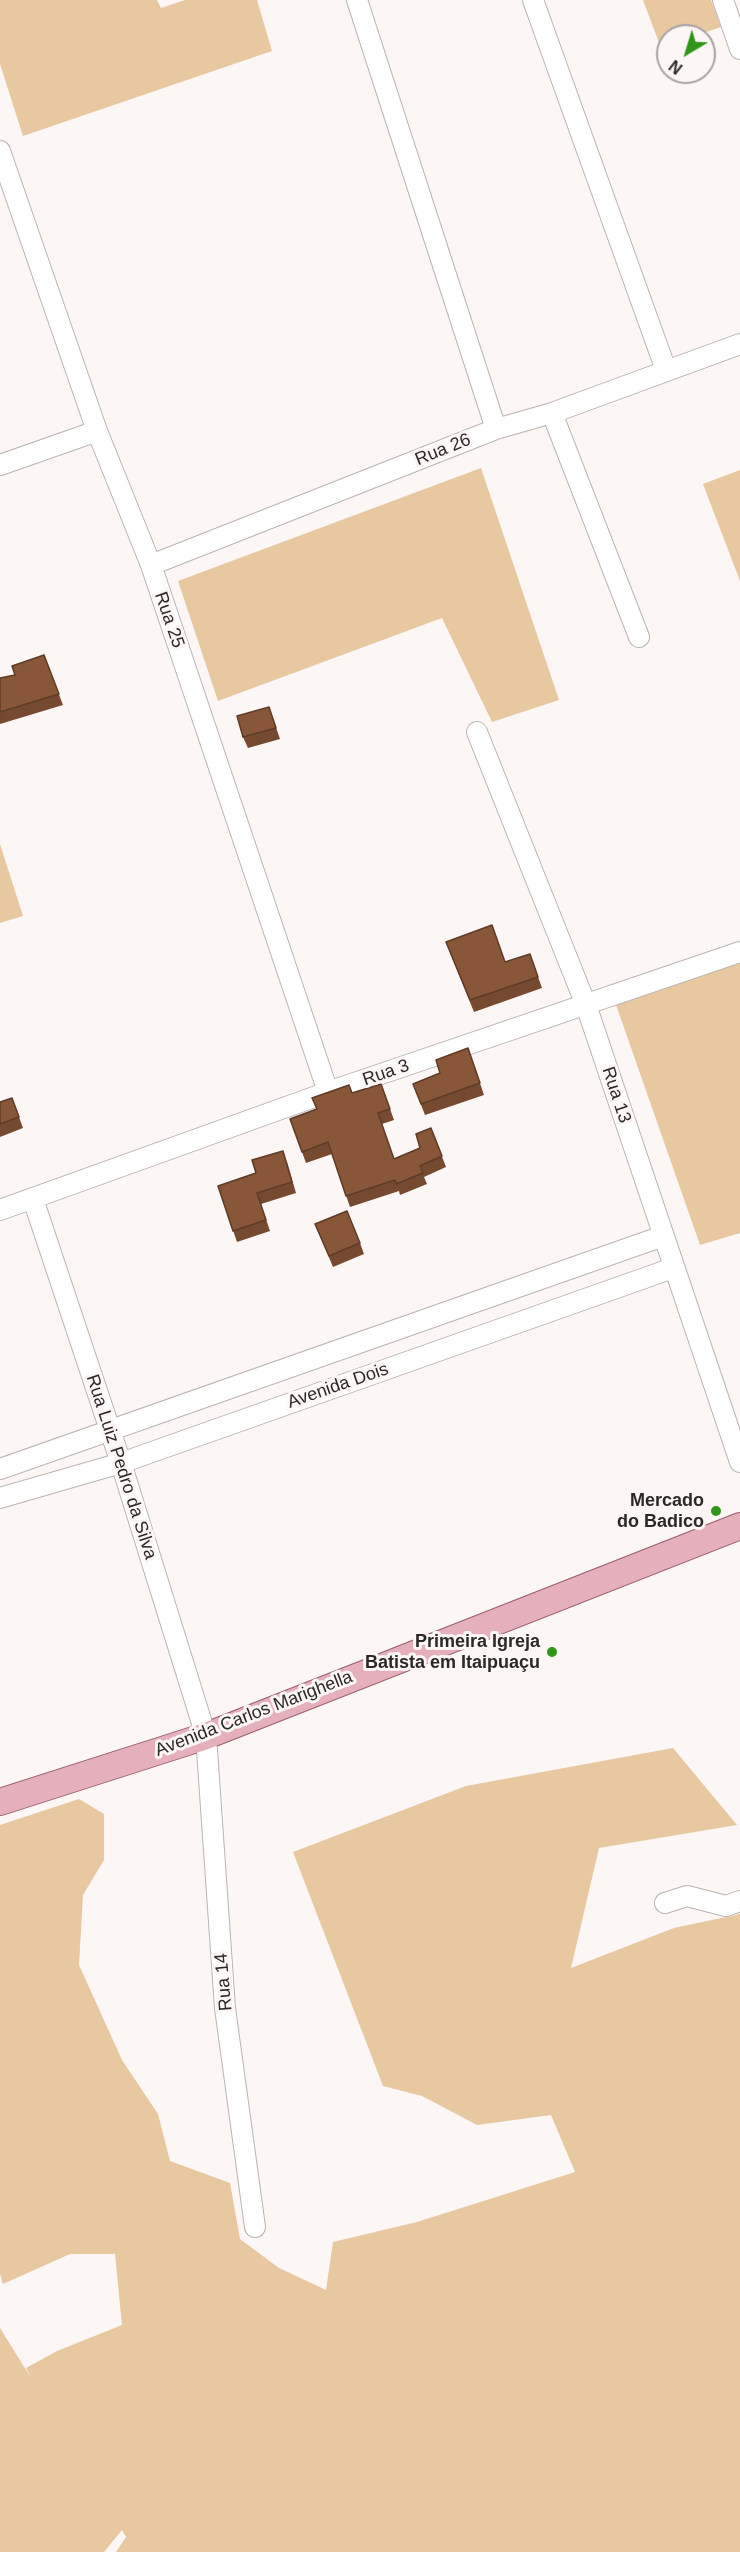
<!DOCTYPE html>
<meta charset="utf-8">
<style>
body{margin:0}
#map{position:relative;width:740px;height:2552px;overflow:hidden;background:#fcf6f5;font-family:Arial,sans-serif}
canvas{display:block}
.north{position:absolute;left:656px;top:24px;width:60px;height:60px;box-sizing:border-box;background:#fcf6f5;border:2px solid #a8a4a3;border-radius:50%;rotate:218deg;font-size:16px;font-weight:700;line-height:24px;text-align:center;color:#2b2928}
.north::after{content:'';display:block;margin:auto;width:21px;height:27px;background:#319519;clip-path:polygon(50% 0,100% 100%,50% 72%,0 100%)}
</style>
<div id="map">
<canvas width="740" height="2552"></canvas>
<div class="north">N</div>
</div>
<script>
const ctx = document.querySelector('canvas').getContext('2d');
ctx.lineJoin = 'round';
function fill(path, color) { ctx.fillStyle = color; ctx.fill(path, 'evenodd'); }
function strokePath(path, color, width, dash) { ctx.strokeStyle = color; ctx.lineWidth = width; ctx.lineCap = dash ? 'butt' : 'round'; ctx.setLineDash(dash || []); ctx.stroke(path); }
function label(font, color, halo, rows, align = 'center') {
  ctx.font = font + ' Arial,sans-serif'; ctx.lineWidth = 6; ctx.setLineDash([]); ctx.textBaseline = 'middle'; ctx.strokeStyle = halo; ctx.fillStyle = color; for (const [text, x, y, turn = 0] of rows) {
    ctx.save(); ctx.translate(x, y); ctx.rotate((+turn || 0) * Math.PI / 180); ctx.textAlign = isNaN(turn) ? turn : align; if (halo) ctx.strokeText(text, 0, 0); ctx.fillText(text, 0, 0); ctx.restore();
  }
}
fill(new Path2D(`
 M0,0H157L161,8L185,0H257L272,51L23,136L0,64Z
 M643,0H711L721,27L695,36H668V46L661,48Z
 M481,468L559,700L492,722L442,618L218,701L178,581Z
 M740,470V581L703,484Z
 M0,844L23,916L0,923Z
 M740,958V1233L700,1245L615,1002Z
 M673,1748L737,1825L599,1848L571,1968L674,1928L740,1914V2552H116L126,2537L122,2530L104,2552H0V2328L31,2378L26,2368L57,2351L122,2325L115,2254H70L3,2284L0,2274V1825L79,1799L104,1814V1860L83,1895L79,1965L122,2060L158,2114L170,2161L230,2183L240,2239L279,2268L326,2290L333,2242L417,2222L575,2172L551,2115L477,2125L422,2096L383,2086L293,1852L466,1786Z`), '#e7c8a1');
const minor = new Path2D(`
 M357,0L496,429
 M533,0L666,370
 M723,0L740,49
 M0,151L97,431L151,565L328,1092
 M552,413L639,637
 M0,465L97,431
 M151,565L496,429L552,413L740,344
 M477,732L586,1005L740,1462
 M33,1199L121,1463L206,1736L225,2008L255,2227
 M0,1210L328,1092L740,952
 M0,1469L663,1236
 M0,1498L121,1463L673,1268
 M665,1903L687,1896L726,1906L740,1901`);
const major = new Path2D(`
 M0,1802L206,1736L740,1526`);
strokePath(minor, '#bab4b3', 22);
strokePath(major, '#985e6c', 28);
strokePath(minor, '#fff', 20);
strokePath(major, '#e5afbc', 26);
fill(new Path2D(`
 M44,655L63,705L0,724V678L15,675Z
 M269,707L280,739L248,748L243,737Z
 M450,953L505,962L530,954L542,988L474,1012Z
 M468,1048L484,1095L425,1115L413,1084L440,1073Z
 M381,1084L394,1120L382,1124L394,1159L420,1148L431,1128L446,1167L424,1177L427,1184L400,1195L399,1191L350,1207L332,1154L306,1163L290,1119L316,1109L352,1093Z
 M12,1098L23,1128L0,1137V1102Z
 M287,1162L296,1193L261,1204L270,1231L237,1242L218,1186Z
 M315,1224L360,1243L364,1254L333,1267Z`), '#754a31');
const building = new Path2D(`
 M44,655L59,694L0,712V678L15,675L12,666Z
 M269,707L276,728L243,737L237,716Z
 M492,925L505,962L530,954L538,977L470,1000L446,942Z
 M468,1048L480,1083L421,1104L413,1084L440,1073L436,1060Z
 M381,1084L390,1109L378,1113L394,1159L420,1148L416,1134L431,1128L442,1156L420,1166L423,1173L396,1184L395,1180L346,1196L328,1142L302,1152L290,1119L317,1109L312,1098L349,1085L352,1093Z
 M12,1098L19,1117L0,1124V1102Z
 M283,1151L292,1182L257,1193L266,1220L233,1231L218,1186L256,1173L252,1160Z
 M347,1211L360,1243L329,1256L315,1224Z`);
fill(building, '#885639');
strokePath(building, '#5f3c28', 1.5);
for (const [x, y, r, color] of [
 [716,1511,6,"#319519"],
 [552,1652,6,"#319519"]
]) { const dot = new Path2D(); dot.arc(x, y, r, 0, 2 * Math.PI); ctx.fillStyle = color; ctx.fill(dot); strokePath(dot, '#fcf6f5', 2); }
label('18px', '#2b2928', '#fcf6f5', [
 ["Rua 26",443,450,-22],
 ["Rua 25",169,620,71],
 ["Rua 3",386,1073,-19],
 ["Rua 13",616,1095,72],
 ["Avenida Dois",338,1386,-19],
 ["Rua Luiz Pedro da Silva",121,1467,72],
 ["Avenida Carlos Marighella",254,1714,-21],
 ["Rua 14",224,1982,-95]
]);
label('bold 18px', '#2b2928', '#fcf6f5', [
 ["Mercado",704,1501],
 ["do Badico",704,1522],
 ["Primeira Igreja",540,1642],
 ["Batista em Itaipuaçu",540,1663]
], 'right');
</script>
